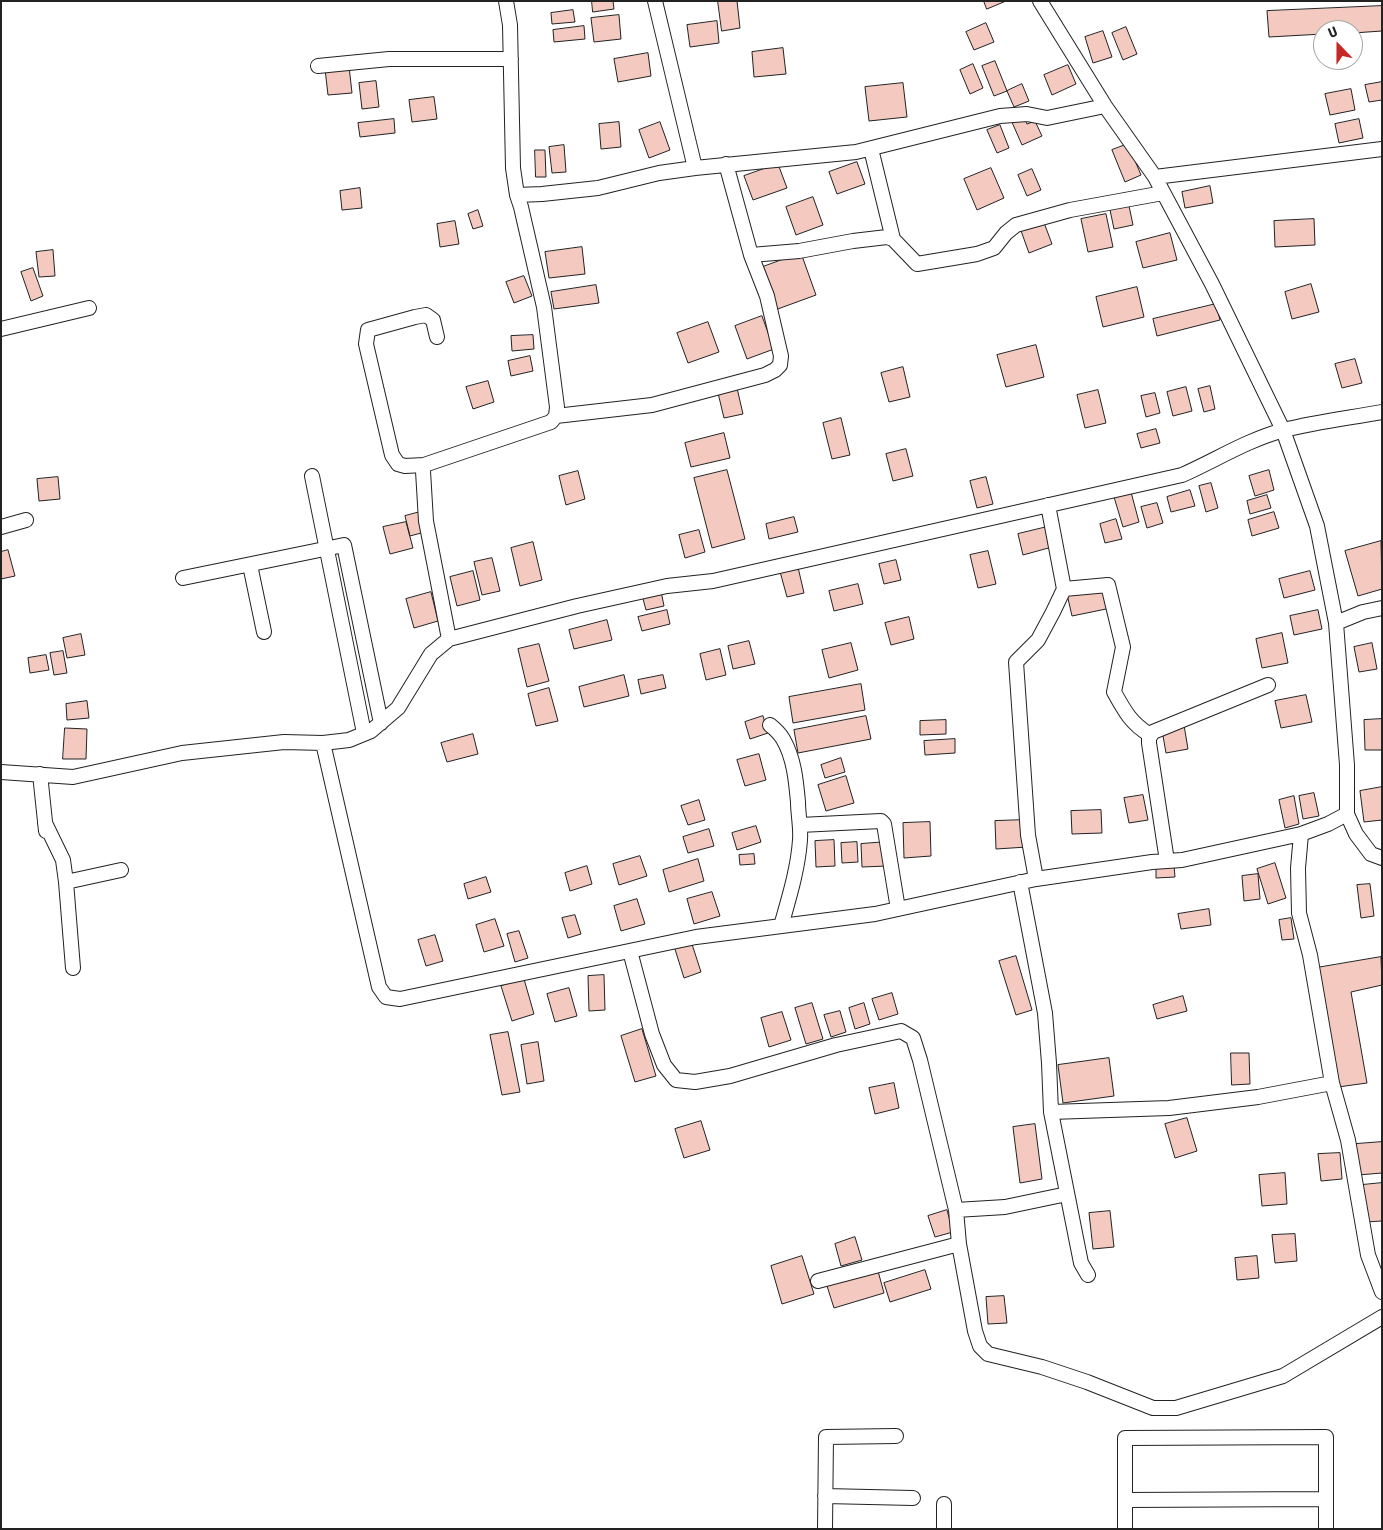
<!DOCTYPE html>
<style>
body{margin:0}
#map{position:relative;width:1383px;height:1530px;overflow:hidden;background:#fff;font-family:"Asap Condensed",sans-serif}
canvas{display:block}
.frame{position:absolute;inset:0;border:2px solid #222;pointer-events:none}
.north{position:absolute;left:1313px;top:20px;width:50px;height:50px;box-sizing:border-box;background:#fff;border:1px solid #a7a7a7;border-radius:50%;rotate:338deg;font-size:14px;font-weight:700;line-height:20px;text-align:center;color:#222}
.north::after{content:'';display:block;margin:auto;width:18px;height:22px;background:#c62828;clip-path:polygon(50% 0,100% 100%,50% 72%,0 100%)}
</style>
<div id="map">
<canvas width="1383" height="1530"></canvas>
<div class="frame"></div>
<div class="north">U</div>
</div>
<script>
const ctx = document.querySelector('canvas').getContext('2d');
ctx.lineJoin = 'round';
function fill(path, color) { ctx.fillStyle = color; ctx.fill(path, 'evenodd'); }
function strokePath(path, color, width, dash) { ctx.strokeStyle = color; ctx.lineWidth = width; ctx.lineCap = dash ? 'butt' : 'round'; ctx.setLineDash(dash || []); ctx.stroke(path); }
const building = new Path2D(`
 M592,1H613L614,9L593,12Z
 M718,1H737L740,28L722,31Z
 M984,1H1006L987,9Z
 M1382,6V31L1353,33V30H1323V34L1269,37L1267,11Z
 M573,10L575,22L552,24L551,13Z
 M619,15L621,39L594,42L591,18Z
 M717,21L719,43L690,47L687,25Z
 M986,23L994,42L974,50L966,32Z
 M584,26L585,39L554,42L553,30Z
 M1126,27L1137,54L1123,60L1112,33Z
 M1103,31L1112,57L1093,63L1085,37Z
 M783,48L786,74L754,77L752,52Z
 M648,53L651,76L618,82L614,59Z
 M995,61L1007,91L994,96L982,66Z
 M973,64L983,88L970,94L960,70Z
 M1068,65L1076,84L1052,95L1044,75Z
 M349,66L352,93L328,95L325,69Z
 M376,81L379,107L362,109L359,83Z
 M1382,82V100L1369,102L1365,85Z
 M903,83L907,117L869,121L865,87Z
 M1022,84L1029,101L1014,107L1007,91Z
 M1351,89L1355,110L1330,115L1325,94Z
 M434,97L437,119L412,122L409,100Z
 M1023,115L1027,124L1035,121L1042,136L1022,145L1011,120Z
 M394,119L395,133L360,137L358,123Z
 M1359,119L1363,138L1339,143L1335,124Z
 M619,122L621,147L601,149L599,124Z
 M660,122L670,150L649,158L639,130Z
 M1000,125L1009,148L997,153L987,130Z
 M1128,144L1141,175L1125,182L1112,150Z
 M564,145L566,172L552,173L549,147Z
 M535,150H545L546,177H536Z
 M857,162L865,184L837,194L829,172Z
 M778,164L787,188L753,200L744,176Z
 M991,168L1004,198L977,210L964,179Z
 M1032,169L1041,190L1027,196L1018,175Z
 M1210,186L1213,203L1185,208L1182,192Z
 M360,188L362,208L342,210L340,191Z
 M813,197L823,225L796,235L786,207Z
 M1128,201L1133,225L1114,229L1109,205Z
 M478,210L483,226L473,229L468,214Z
 M1106,214L1113,247L1088,252L1081,219Z
 M1314,219L1315,245L1275,247L1274,221Z
 M1043,220L1052,244L1029,253L1020,228Z
 M455,221L459,244L440,247L437,224Z
 M1170,233L1177,260L1143,268L1136,242Z
 M582,247L585,274L549,278L545,252Z
 M53,250L55,276L39,277L36,252Z
 M801,253L816,295L775,310L760,268Z
 M33,268L43,296L31,301L21,272Z
 M524,276L532,296L514,303L506,282Z
 M1311,284L1319,312L1292,319L1285,292Z
 M596,285L599,303L554,309L551,292Z
 M1137,287L1144,317L1103,327L1096,297Z
 M1216,304L1220,320L1157,336L1153,319Z
 M762,316L774,349L747,359L735,326Z
 M708,322L719,352L688,363L677,333Z
 M533,335L534,349L512,351L511,336Z
 M1036,345L1044,377L1006,387L997,355Z
 M530,356L533,371L511,376L508,361Z
 M1355,359L1362,383L1342,388L1335,364Z
 M903,367L910,397L889,402L881,373Z
 M488,381L494,402L473,409L466,387Z
 M1210,386L1215,409L1204,412L1198,389Z
 M1186,387L1192,411L1173,416L1167,392Z
 M737,388L743,414L724,418L718,393Z
 M1098,390L1106,423L1085,428L1077,395Z
 M1155,393L1160,413L1146,417L1141,396Z
 M841,418L850,455L832,459L823,423Z
 M1156,429L1160,443L1141,448L1137,434Z
 M724,433L730,458L691,467L685,443Z
 M906,449L913,476L893,481L886,454Z
 M727,470L745,539L712,548L694,478Z
 M1269,470L1274,490L1255,496L1249,476Z
 M578,471L585,499L566,505L559,476Z
 M58,477L60,499L39,501L37,479Z
 M986,477L993,504L977,508L970,481Z
 M1211,483L1218,508L1206,512L1199,486Z
 M1190,490L1195,506L1171,512L1167,497Z
 M1131,492L1139,522L1123,527L1114,497Z
 M1267,495L1271,508L1250,514L1247,501Z
 M1157,503L1163,523L1147,528L1141,507Z
 M420,512L425,532L410,536L405,516Z
 M1274,512L1279,528L1252,536L1248,520Z
 M794,517L798,532L769,539L766,524Z
 M1116,519L1122,539L1105,543L1100,524Z
 M406,522L413,548L390,554L383,527Z
 M1047,527L1052,547L1023,555L1018,534Z
 M699,530L705,552L685,558L679,535Z
 M1381,541L1382,589L1358,596L1345,551Z
 M533,542L542,580L520,586L511,548Z
 M8,550L15,576L1,579V552Z
 M988,551L996,584L978,588L970,555Z
 M492,558L500,591L482,595L474,562Z
 M896,560L901,580L884,584L879,564Z
 M797,563L804,593L787,597L779,568Z
 M473,571L480,600L457,606L450,577Z
 M1310,571L1315,590L1284,598L1279,579Z
 M858,584L863,604L834,611L829,591Z
 M1107,586L1111,608L1072,616L1067,594Z
 M661,591L664,606L646,610L642,595Z
 M431,592L438,621L414,628L406,599Z
 M667,610L670,624L642,631L638,617Z
 M1318,610L1322,629L1294,635L1290,616Z
 M909,617L914,639L891,645L885,623Z
 M607,620L612,640L574,649L569,630Z
 M1282,633L1288,663L1262,668L1256,639Z
 M81,634L85,655L67,658L63,638Z
 M749,641L755,664L733,669L728,646Z
 M851,643L858,670L829,678L822,650Z
 M1372,643L1377,669L1359,672L1354,647Z
 M539,644L549,681L527,687L518,649Z
 M720,649L726,675L706,680L700,654Z
 M63,651L67,673L54,675L50,653Z
 M46,655L49,670L30,673L28,658Z
 M624,675L629,696L584,707L579,687Z
 M663,675L666,688L641,694L638,680Z
 M861,684L865,710L793,723L789,697Z
 M549,688L558,721L536,726L528,694Z
 M1306,695L1312,722L1281,728L1275,701Z
 M87,701L89,718L67,720L66,704Z
 M763,716L768,733L750,739L745,722Z
 M866,716L871,739L798,753L794,730Z
 M1382,719V750H1365L1364,720Z
 M946,720V734L920,735V721Z
 M1184,725L1188,749L1166,753L1162,730Z
 M65,728L87,729L86,759H63Z
 M473,734L478,754L447,762L441,743Z
 M955,739V753L925,755L924,741Z
 M759,754L766,780L745,786L737,760Z
 M841,758L845,772L825,778L821,765Z
 M846,776L854,803L826,811L818,785Z
 M1382,787V820L1364,822L1360,791Z
 M1314,793L1319,816L1303,819L1299,796Z
 M1143,795L1148,820L1129,823L1124,798Z
 M1294,796L1299,824L1285,828L1279,800Z
 M699,800L705,820L688,825L681,806Z
 M1101,810L1102,833L1072,834L1071,811Z
 M1025,820L1027,847L996,849L995,821Z
 M930,822L931,856L904,858L903,823Z
 M756,826L761,842L737,850L732,833Z
 M709,829L714,846L688,853L683,837Z
 M834,840L835,866L816,867L815,841Z
 M857,842L858,862L842,863L841,843Z
 M886,842L887,866L862,867L861,844Z
 M754,854L755,864L740,865L739,855Z
 M640,856L647,876L619,885L613,864Z
 M698,859L704,881L669,892L663,870Z
 M1275,863L1286,898L1268,904L1257,869Z
 M1174,865L1175,877L1156,878V866Z
 M587,866L592,884L570,891L565,873Z
 M1258,874L1260,899L1244,901L1242,876Z
 M486,877L491,892L468,899L464,884Z
 M1370,884L1374,916L1361,918L1357,885Z
 M712,892L720,916L694,924L687,899Z
 M637,899L645,924L621,931L614,906Z
 M1209,909L1211,925L1181,929L1178,914Z
 M575,915L581,934L568,938L562,918Z
 M1291,918L1294,939L1282,940L1279,920Z
 M495,919L504,946L484,952L476,925Z
 M519,931L528,958L515,962L507,934Z
 M435,935L443,961L426,966L418,940Z
 M691,941L701,972L684,978L674,946Z
 M1016,956L1032,1010L1016,1015L999,961Z
 M1381,957L1382,985L1351,992L1367,1083L1338,1087L1316,968Z
 M604,975L605,1010L589,1011L588,976Z
 M524,979L534,1014L512,1021L501,986Z
 M569,988L577,1016L555,1022L547,994Z
 M892,993L898,1014L879,1020L872,999Z
 M1183,996L1187,1011L1157,1019L1153,1005Z
 M812,1003L823,1039L806,1044L795,1008Z
 M864,1003L870,1024L855,1029L849,1008Z
 M840,1011L846,1032L831,1037L824,1015Z
 M782,1012L791,1040L769,1047L761,1018Z
 M642,1029L656,1076L635,1082L621,1036Z
 M508,1032L520,1092L502,1095L490,1035Z
 M538,1042L544,1081L527,1084L521,1045Z
 M1231,1053H1249L1250,1084L1232,1085Z
 M1109,1058L1114,1096L1063,1103L1058,1065Z
 M894,1083L899,1108L875,1114L869,1088Z
 M1187,1118L1197,1151L1175,1158L1165,1124Z
 M701,1121L710,1150L684,1158L675,1129Z
 M1035,1124L1042,1179L1020,1183L1013,1127Z
 M1382,1142V1173L1358,1175L1356,1144Z
 M1340,1153L1342,1179L1321,1181L1318,1154Z
 M1285,1173L1287,1204L1262,1206L1259,1175Z
 M1382,1183V1221L1365,1222L1362,1185Z
 M947,1210L953,1232L935,1237L928,1216Z
 M1110,1211L1114,1247L1093,1249L1089,1213Z
 M1295,1234L1297,1261L1275,1263L1272,1235Z
 M855,1237L862,1260L841,1266L835,1244Z
 M802,1256L814,1294L782,1304L771,1266Z
 M1257,1256L1259,1278L1237,1280L1235,1258Z
 M925,1270L931,1289L890,1302L884,1283Z
 M878,1271L884,1293L834,1308L827,1286Z
 M1004,1296L1007,1323L988,1324L986,1297Z`);
fill(building, '#f3c9c0');
strokePath(building, '#222', 1);
const minor = new Path2D(`
 M655,1L695,168
 M1040,1L1105,106L1155,177L1212,284L1283,430L1317,526L1336,623L1347,765V814L1356,834L1371,854L1382,858
 M318,66L389,59H511
 M871,149L893,239
 M726,164L751,255L799,251L853,241L887,237L893,239L917,264L977,254L994,248L1006,233L1016,225L1070,210L1163,193
 M1155,177L1382,149
 M517,195L542,194L598,188L659,173L695,168L856,152L1000,116L1027,114L1047,118L1105,106
 M1,329L89,308
 M556,416L652,405L765,375L775,370L780,365L781,356L767,296L751,255
 M424,465L405,466L398,464L392,455L366,344L368,330L415,317L426,315L433,320L437,337
 M312,476L364,733
 M1,527L26,520
 M250,565L264,632
 M183,578L344,545L381,723
 M1064,589L1108,585L1123,647L1114,692C1125,712 1131,723 1150,735
 M1336,623L1363,612L1382,608
 M449,639L426,521L423,471L424,465L551,422L556,416L557,407L544,307L521,207L517,195L513,168L510,25L506,1
 M770,725C775,729 780,734 783,739C794,758 796,780 798,802C798,814 801,827 800,840C798,869 789,898 781,926
 M323,743L379,987L386,997L400,999L696,937L875,914L1036,879L1152,862L1182,860L1301,834L1328,824L1347,814
 M1,772L73,777L182,753L284,742L323,743L349,740L371,731L398,708L431,654L449,639L577,606L667,586L713,581L1182,475C1216,460 1247,440 1284,430C1316,422 1349,418 1382,412
 M40,774L46,831
 M45,823L63,860L66,882L73,968
 M800,825L881,821L884,824L898,909
 M1301,834L1298,868L1299,913L1310,955L1332,1083L1348,1140L1368,1255L1382,1292
 M1167,861L1149,743V738L1153,732L1268,685
 M1036,879L1028,835L1016,662L1038,640L1053,612L1064,589L1048,505
 M66,882L121,870
 M1020,882L1045,1013L1049,1063L1051,1112L1081,1263L1088,1275
 M630,951L652,1034L664,1065L676,1080L695,1082L730,1076L836,1045L901,1031L913,1038L920,1060L956,1210L959,1244L975,1331L980,1346L988,1354L1042,1367L1087,1382L1153,1408H1176L1283,1376L1382,1317
 M1051,1112L1169,1108L1258,1097L1332,1083
 M956,1210L1005,1207L1067,1194
 M818,1281L959,1244
 M825,1496L913,1498
 M1126,1500L1326,1499
 M944,1504V1529
 M825,1529L826,1437L896,1436
 M1125,1529V1438L1326,1437V1529`);
strokePath(minor, '#222', 16);
strokePath(minor, '#fff', 14);
</script>
